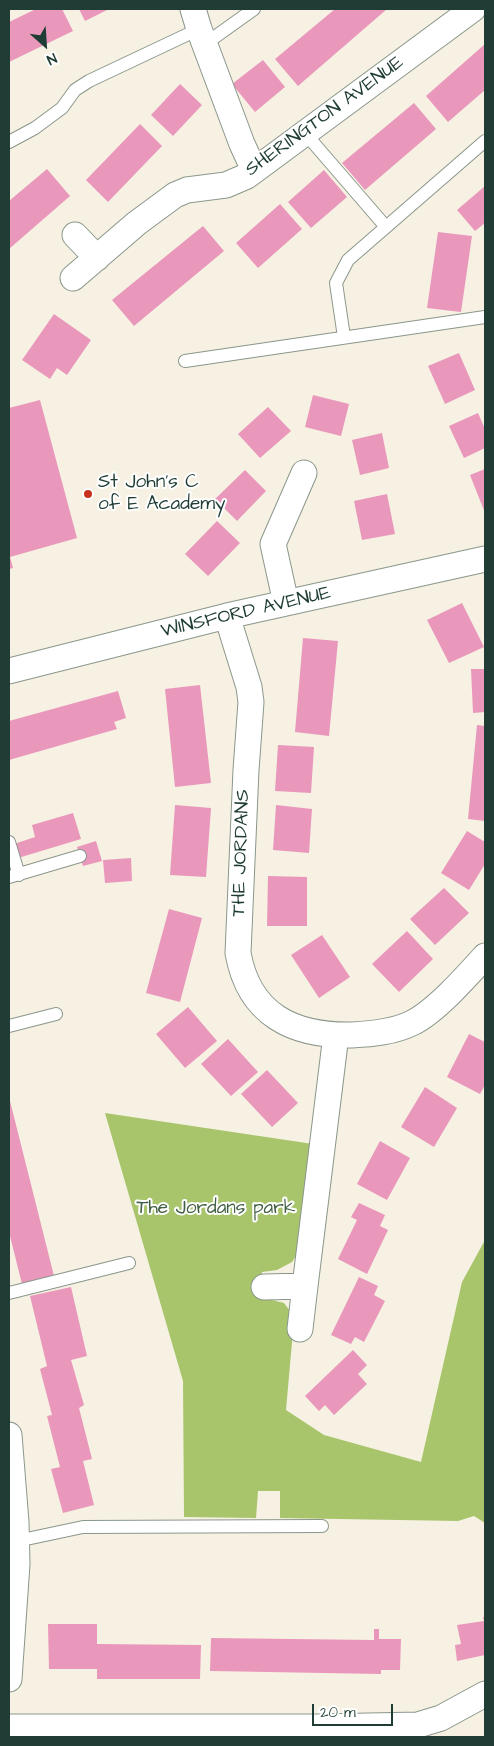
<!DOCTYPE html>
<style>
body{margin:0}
#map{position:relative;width:494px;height:1746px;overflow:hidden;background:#f6f1e2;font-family:"Architects Daughter",sans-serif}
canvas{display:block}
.frame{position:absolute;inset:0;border:10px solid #1f3d34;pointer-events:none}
.north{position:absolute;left:20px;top:20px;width:50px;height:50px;-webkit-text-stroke:4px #fff;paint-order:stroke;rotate:154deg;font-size:14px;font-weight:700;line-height:20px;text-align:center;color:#1f3d34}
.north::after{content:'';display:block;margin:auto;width:18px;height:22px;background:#1f3d34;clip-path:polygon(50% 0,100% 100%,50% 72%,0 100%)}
.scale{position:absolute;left:312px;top:1704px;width:81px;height:22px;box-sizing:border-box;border:2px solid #1f3d34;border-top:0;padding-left:6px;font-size:15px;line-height:18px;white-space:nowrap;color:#1f3d34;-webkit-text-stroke:4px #fff;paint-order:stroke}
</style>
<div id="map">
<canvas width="494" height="1746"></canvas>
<div class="frame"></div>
<div class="north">N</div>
<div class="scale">20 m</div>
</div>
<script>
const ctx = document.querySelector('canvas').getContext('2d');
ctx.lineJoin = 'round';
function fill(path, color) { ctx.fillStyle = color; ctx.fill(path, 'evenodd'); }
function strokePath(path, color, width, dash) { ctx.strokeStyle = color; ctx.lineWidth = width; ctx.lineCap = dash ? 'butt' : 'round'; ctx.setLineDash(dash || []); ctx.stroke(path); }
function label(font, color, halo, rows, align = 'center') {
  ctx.font = font + ' "Architects Daughter",sans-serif'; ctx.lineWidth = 4; ctx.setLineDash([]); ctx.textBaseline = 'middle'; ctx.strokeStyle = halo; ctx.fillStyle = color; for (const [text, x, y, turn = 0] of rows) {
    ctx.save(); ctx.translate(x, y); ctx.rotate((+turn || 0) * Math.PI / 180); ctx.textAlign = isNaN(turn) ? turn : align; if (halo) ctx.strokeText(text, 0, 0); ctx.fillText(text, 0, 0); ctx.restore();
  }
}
fill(new Path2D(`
 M105,1113L313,1144L303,1245L292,1262L277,1270L262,1272L260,1297L284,1303L293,1315V1331L286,1410L324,1435L421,1462L462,1282L485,1240V1523L474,1516L458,1521L280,1518V1491H258L256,1518L184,1517L183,1381Z`), '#a8c56c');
fill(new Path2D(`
 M36,9H62L73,31L9,62V22Z
 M79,9H109L85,21Z
 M335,9H387L298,86L275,59Z
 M485,44V90L448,122L426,96Z
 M263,60L285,87L255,112L232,84Z
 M180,84L202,105L173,136L151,115Z
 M414,103L436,129L365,190L342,163Z
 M140,124L162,146L108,202L86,180Z
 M47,169L70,196L9,249V201Z
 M324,170L347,197L311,228L288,202Z
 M485,186V223L475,231L457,210Z
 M280,204L302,229L258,268L236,243Z
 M203,226L224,251L134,326L112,300Z
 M438,232L472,236L461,312L427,308Z
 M54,314L91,340L67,375L57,368L50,379L22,360Z
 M459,353L475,390L445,404L428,366Z
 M313,395L349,404L341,436L305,427Z
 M40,400L77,538L10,557L13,568L9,569V408Z
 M268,407L291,431L260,458L238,434Z
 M478,413L485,429V448L464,458L449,426Z
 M382,433L389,468L360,475L352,440Z
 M485,469V513L470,475Z
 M245,470L266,491L237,521L215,499Z
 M387,494L395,534L362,540L354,501Z
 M217,521L240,543L208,576L185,554Z
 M462,603L484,647L449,663L427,620Z
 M303,638L338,641L329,736L295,732Z
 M471,669H485V712L473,713Z
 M200,685L211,783L175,787L165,689Z
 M118,691L126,718L114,722L117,729L9,760V721Z
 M477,725L485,726V821L468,819Z
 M278,745L314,747L311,793L275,791Z
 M175,805L211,808L206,877L170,875Z
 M276,805L312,809L309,853L273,850Z
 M73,813L81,839L18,858L14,844L35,837L32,825Z
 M467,831L485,842V864L469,890L441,873Z
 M96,841L102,861L83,866L77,847Z
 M131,858L132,881L105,883L103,860Z
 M268,876L307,877V926H267Z
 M444,888L469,913L435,945L410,919Z
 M169,909L202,918L180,1002L146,993Z
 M407,931L433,959L399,992L372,964Z
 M322,935L350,977L319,998L291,955Z
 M188,1007L217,1041L185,1068L156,1034Z
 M469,1034L485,1042V1085L480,1094L447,1077Z
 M228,1039L258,1072L231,1096L201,1064Z
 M267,1070L298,1103L272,1127L241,1094Z
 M425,1087L457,1108L434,1147L401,1127Z
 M9,1097L54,1276L22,1284L9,1232Z
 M380,1141L410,1158L387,1200L357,1184Z
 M359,1203L385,1215L380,1226L388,1230L367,1274L338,1259L357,1220L351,1217Z
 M359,1277L378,1286L374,1295L385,1301L364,1342L355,1337L351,1344L331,1335Z
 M71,1287L87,1356L71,1360L84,1405L79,1408L92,1459L83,1461L94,1505L63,1513L51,1469L60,1467L47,1416L52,1415L40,1369L47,1366L30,1296Z
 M353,1350L367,1365L358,1374L367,1384L334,1415L325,1405L319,1411L305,1396Z
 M483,1617H485V1655L457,1661L455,1645L461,1644L457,1625L484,1621Z
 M48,1624H97V1644L201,1645L200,1679H97V1669H49Z
 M374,1629H379V1639H401L400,1670H381V1674L210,1671L211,1638L374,1640Z`), '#ea97bc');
const lane = new Path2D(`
 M205,44L254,9
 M304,132L386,227
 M9,142L35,128L62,108L75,90L89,81L199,29
 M344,337L336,283L348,260L485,141
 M185,361L485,317
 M9,842L19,875
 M9,877L80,856
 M9,1026L56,1014
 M9,1293L129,1263
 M17,1541L83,1527L322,1526`);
const street = new Path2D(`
 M193,9L199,29L242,144L254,170
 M75,235L97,258
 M73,278L137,223L175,195L187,190L226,185L247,176L473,9
 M286,603L273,544L304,473
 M227,616L249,687L251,702L246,770L238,953C249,1015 293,1036 352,1035C372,1034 394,1032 412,1023C435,1012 467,976 485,956
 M9,671L227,616L485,559
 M264,1287L305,1286L336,1035
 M300,1329L305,1286
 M9,1435L16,1522L17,1564L9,1679
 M9,1727H319L418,1725L441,1718L485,1694`);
strokePath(lane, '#8a978b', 14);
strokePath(street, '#8a978b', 27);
strokePath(lane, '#fff', 12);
strokePath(street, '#fff', 25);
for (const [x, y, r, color] of [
 [88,494,5,"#c8321e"]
]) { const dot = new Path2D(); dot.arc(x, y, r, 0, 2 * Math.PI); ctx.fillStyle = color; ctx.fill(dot); strokePath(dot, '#fff', 2); }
label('19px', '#1f3d34', '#fff', [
 ["SHERINGTON AVENUE",325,117,-36],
 ["WINSFORD AVENUE",246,613,-13],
 ["THE JORDANS",242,853,-88]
]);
label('19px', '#1f3d34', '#fff', [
 ["St John's C",98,483],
 ["of E Academy",98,505]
], 'left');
label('19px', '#415f42', '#fff', [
 ["The Jordans park",216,1209]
]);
</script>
